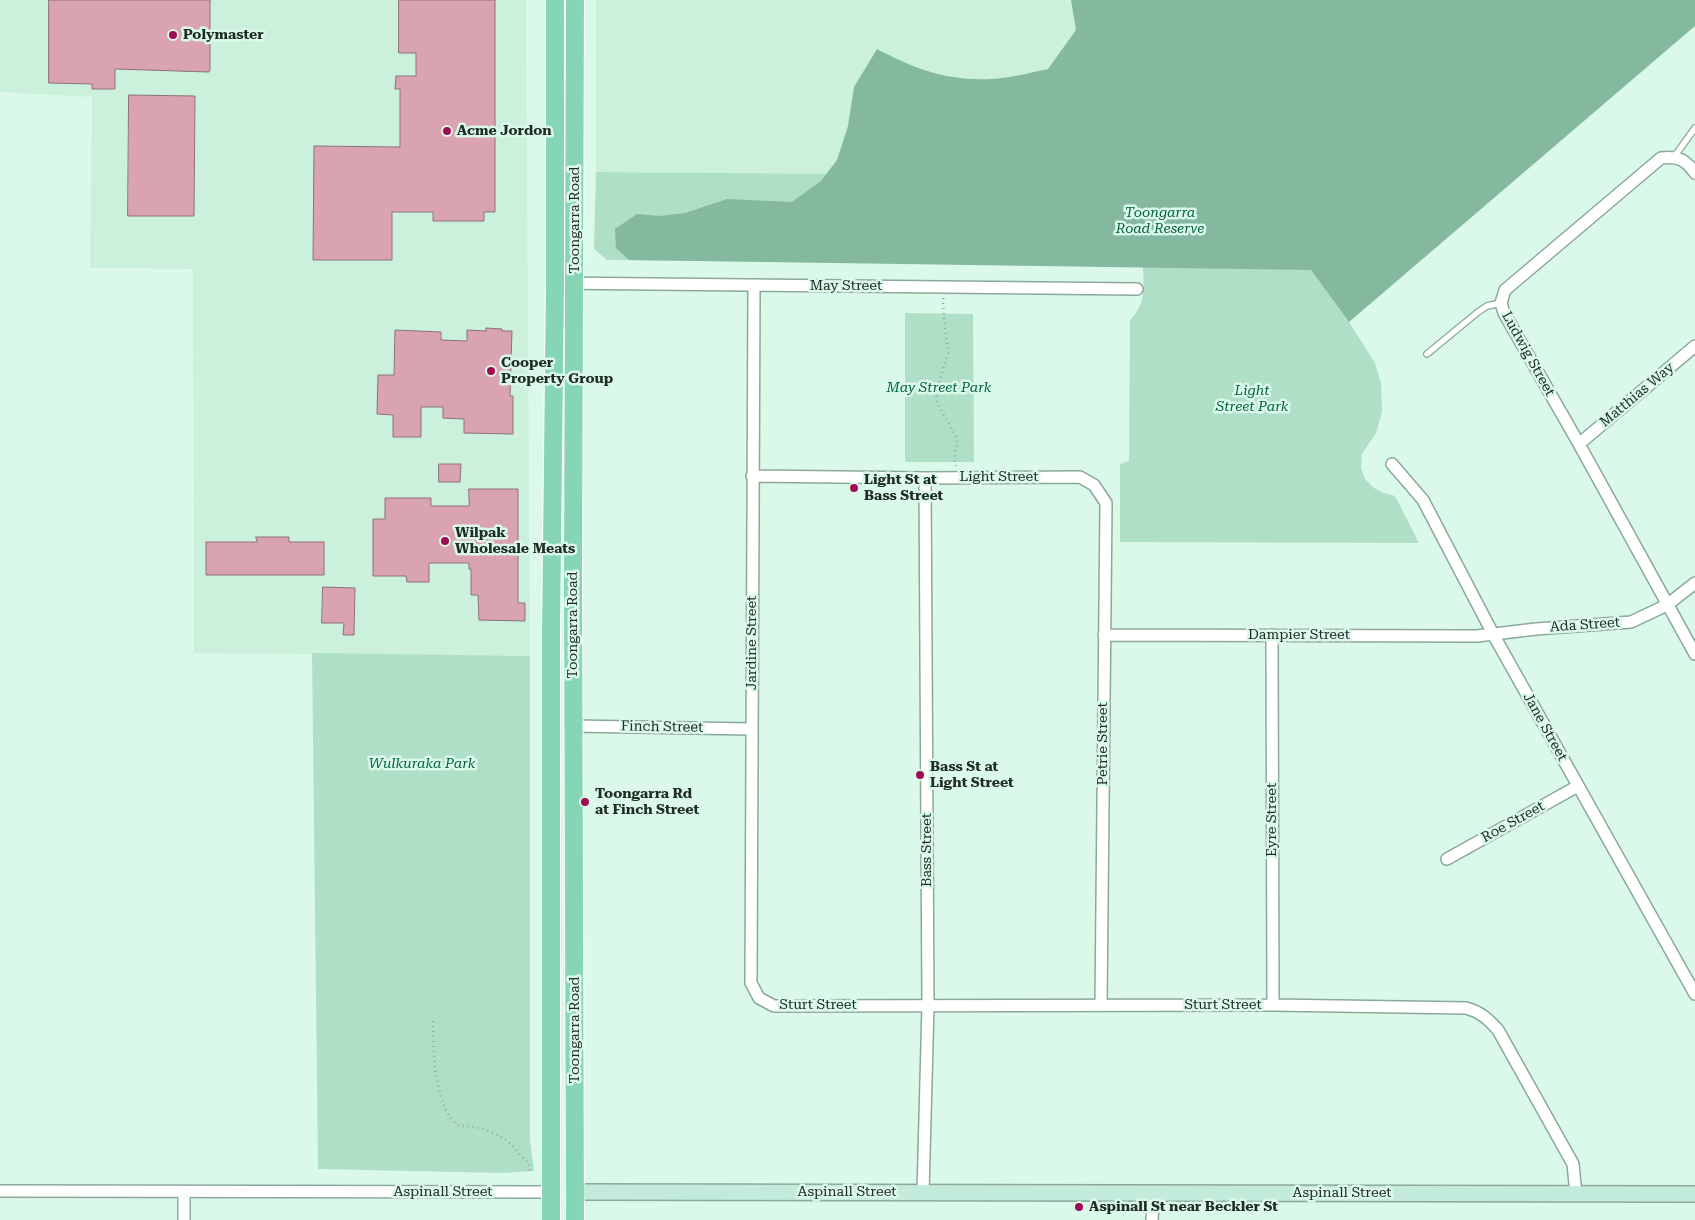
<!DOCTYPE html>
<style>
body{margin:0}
canvas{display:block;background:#dbf9e9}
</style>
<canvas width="1695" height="1220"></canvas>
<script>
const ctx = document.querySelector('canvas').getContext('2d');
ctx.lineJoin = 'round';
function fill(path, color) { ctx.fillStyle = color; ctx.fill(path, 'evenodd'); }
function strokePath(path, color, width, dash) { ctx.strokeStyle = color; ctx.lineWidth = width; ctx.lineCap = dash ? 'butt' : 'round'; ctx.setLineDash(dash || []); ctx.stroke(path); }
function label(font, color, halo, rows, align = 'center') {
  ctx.font = font + ' "Roboto Serif",serif'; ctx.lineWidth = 5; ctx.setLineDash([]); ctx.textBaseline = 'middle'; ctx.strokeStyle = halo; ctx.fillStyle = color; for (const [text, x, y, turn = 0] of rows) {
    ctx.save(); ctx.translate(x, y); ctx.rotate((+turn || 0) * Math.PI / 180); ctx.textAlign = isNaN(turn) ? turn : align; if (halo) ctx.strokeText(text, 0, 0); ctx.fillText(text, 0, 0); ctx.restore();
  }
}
fill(new Path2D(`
 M0,0H526L530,656L194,653L193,269L90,268L92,97L0,92Z
 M596,0H1162L1214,177L596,172Z`), '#cbf1dc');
fill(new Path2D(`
 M596,172L1214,177L1311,270L1349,322L1375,363L1381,383L1382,412L1376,433L1362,454L1361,468L1365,479L1374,488L1384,493L1395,496L1419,543L1120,542V464L1129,461L1130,320C1146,304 1144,288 1143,266L607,260L594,249Z
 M905,313L973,314L974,462H905Z
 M312,653L530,656V1141L534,1171L503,1173L318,1169Z`), '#b0dfc7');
fill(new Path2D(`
 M1071,0H1695V26L1349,322L1311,270L629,260L616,248L615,229L637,214L659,216L685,213L727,199L792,202L821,181L837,160L848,126L854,87L877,49C915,69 946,81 991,79C1010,78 1029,73 1048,69L1076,30Z`), '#85b99f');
const building = new Path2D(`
 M49,0H210V70L209,72L115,69V89H92V84L49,83Z
 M399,0H495V212H484V221H433V212H392V260H313L314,146L400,147V89H395L396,76H416V53H399Z
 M129,95L195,96L194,216H128Z
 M486,328L502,329V331H512L510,396H513V434L464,433V419L443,418V407H421V437H393V415L377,414L378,375H394L395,330L441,332V340L467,341V330L486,331Z
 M439,464H461L460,482H439Z
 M469,489H518V603H525V621L479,620L478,595H471V569H469V563H429V582H407L406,576H373V519H385V498H431V506H469Z
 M256,537H289V542H324V575H206V542H257Z
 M323,587L355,588L354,635H343L344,623H322Z`);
fill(building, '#d9a3b1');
strokePath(building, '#8e7178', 1);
const service = new Path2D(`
 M1674,157L1695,128
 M1427,354L1478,312L1487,306L1501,303`);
const minor = new Path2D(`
 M1695,173C1685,159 1678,156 1661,158L1505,290L1501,303L1504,313L1579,444L1695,654
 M555,283L1137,289
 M754,286L751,983L759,998L774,1006L1273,1005L1466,1008C1481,1012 1488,1019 1498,1030L1573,1164L1576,1194
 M1579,444L1695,346
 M1392,464L1423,500L1493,634L1695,994
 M752,476L925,478L1080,477L1094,485L1106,503L1101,1005
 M1104,635L1477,636L1536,629L1631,622L1667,605L1695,583
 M1272,635L1273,1005
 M573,726L752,729
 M1447,859L1578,786
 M0,1191L551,1192
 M184,1192V1220
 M923,1192L928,1006L925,478
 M1152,1220L1154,1192`);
const secondary = new Path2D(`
 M576,1192L1695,1194`);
const primary = new Path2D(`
 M551,1220V633L555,283V0
 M575,1220L573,580L575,0`);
strokePath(service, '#8ca899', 8);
strokePath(minor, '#8ca899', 14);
strokePath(secondary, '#8ca899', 18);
strokePath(primary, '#fff', 20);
strokePath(new Path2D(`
 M943,298L944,318L948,353L936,393L937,403L957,438C958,448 952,456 956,466
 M433,1021C433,1047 434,1113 460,1126C474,1125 495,1132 506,1140C515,1147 520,1157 529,1163L530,1172`), '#93aa9e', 2.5, [1, 4]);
strokePath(service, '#fff', 5.5);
strokePath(minor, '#fff', 11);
strokePath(secondary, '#c3ebdb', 15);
strokePath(primary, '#86d6b6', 18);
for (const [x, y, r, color] of [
 [173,35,5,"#a00c52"],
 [447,131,5,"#a00c52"],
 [491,371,5,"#a00c52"],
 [854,488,5,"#a00c52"],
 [445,541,5,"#a00c52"],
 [920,775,5,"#a00c52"],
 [585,802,5,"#a00c52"],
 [1079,1207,5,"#a00c52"]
]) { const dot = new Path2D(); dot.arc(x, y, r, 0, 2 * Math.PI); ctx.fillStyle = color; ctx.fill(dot); strokePath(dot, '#dbf9e9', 2); }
label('bold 14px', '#202c26', '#dbf9e9', [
 ["Polymaster",183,35],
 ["Acme Jordon",457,131],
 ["Cooper",501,363],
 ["Property Group",501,379],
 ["Light St at",864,480],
 ["Bass Street",864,496],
 ["Wilpak",455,533],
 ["Wholesale Meats",455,549],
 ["Bass St at",930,767],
 ["Light Street",930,783],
 ["Toongarra Rd",595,794],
 ["at Finch Street",595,810],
 ["Aspinall St near Beckler St",1089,1207]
], 'left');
label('italic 14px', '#006342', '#dbf9e9', [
 ["Toongarra",1160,213],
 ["Road Reserve",1160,229],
 ["May Street Park",939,388],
 ["Light",1252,391],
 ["Street Park",1252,407],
 ["Wulkuraka Park",422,764]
]);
label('14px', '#202c26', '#dbf9e9', [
 ["Toongarra Road",575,220,-90],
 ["May Street",846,286],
 ["Ludwig Street",1528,354,61],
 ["Matthias Way",1637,395,-40],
 ["Light Street",999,477],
 ["Toongarra Road",573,625,-90],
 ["Ada Street",1585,625,-4],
 ["Dampier Street",1299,635],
 ["Jardine Street",752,643,-90],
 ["Finch Street",662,727,1],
 ["Jane Street",1545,727,61],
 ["Petrie Street",1103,744,-90],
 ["Eyre Street",1272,820,-90],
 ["Roe Street",1513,822,-29],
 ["Bass Street",927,850,-90],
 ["Sturt Street",818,1005],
 ["Sturt Street",1223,1005],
 ["Toongarra Road",575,1030,-90],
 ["Aspinall Street",443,1192],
 ["Aspinall Street",847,1192],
 ["Aspinall Street",1342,1193]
]);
</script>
